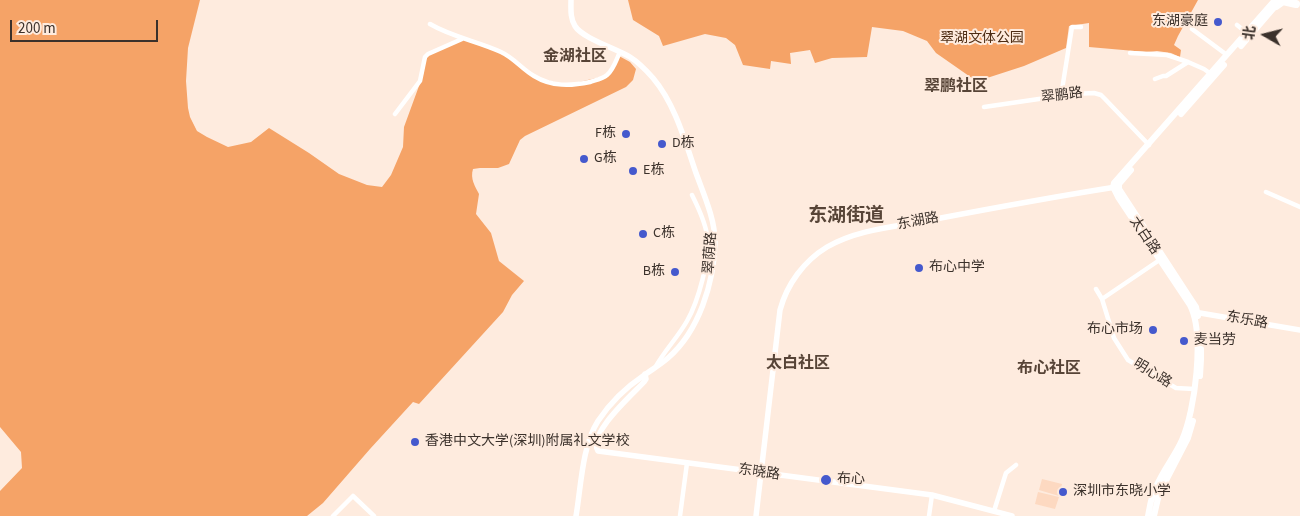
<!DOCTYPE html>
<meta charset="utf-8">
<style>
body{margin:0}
#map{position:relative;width:1300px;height:516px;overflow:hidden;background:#feebde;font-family:"Source Sans 3","Noto Sans SC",sans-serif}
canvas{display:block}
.north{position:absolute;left:1240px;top:10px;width:50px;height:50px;-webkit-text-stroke:4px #feebde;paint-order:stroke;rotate:278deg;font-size:14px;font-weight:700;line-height:20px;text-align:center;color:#3b312b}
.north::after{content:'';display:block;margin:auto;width:18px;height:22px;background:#3b312b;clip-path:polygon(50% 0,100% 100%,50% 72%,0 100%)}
.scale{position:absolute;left:10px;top:20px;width:148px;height:22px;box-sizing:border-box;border:2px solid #3b312b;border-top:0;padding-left:6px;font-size:15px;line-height:18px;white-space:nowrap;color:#3b312b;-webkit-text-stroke:4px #feebde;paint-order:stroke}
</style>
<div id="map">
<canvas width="1300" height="516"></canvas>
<div class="north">北</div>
<div class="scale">200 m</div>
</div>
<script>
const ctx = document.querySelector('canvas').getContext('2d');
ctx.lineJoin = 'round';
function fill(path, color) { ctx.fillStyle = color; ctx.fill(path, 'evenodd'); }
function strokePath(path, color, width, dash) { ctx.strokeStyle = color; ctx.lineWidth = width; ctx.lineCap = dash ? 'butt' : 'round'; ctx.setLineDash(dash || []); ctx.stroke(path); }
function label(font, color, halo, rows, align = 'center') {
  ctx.font = font + ' "Source Sans 3","Noto Sans SC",sans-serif'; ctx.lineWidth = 4; ctx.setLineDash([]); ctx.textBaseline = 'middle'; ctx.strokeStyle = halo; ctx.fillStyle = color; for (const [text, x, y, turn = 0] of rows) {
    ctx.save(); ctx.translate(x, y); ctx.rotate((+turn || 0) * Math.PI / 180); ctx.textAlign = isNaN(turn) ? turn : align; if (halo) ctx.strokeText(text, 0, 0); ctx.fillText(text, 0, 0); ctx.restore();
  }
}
fill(new Path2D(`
 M1042,479L1062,484L1059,496L1039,490Z
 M1038,492L1059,497L1055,509L1035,504Z`), '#fdd9c1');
fill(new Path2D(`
 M0,0H200L188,48L186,81L188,108L190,117L197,131L207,137L228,147L251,142L269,128L309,153L339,174L367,185L382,187L391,175L403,147L404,127L423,75L425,57L462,39L499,51L535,77L566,85L605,76L619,56L630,62L636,69L633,80L626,87L525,136L520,140L509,164L498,168H480L473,169C470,179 475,186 479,194L476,214L491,233L499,261L524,281L512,295L503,312L419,404L413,402L370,449L323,503L307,516H0V491L22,468L21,452L0,427Z
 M628,0H1198L1178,36L1174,45L1181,50L1180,57L1171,53L1157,51L1146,52L1089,47V23L1069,26L1066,48L1024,66L987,78L979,83L936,53L927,41L903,31L872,27L867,57L832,58L815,63L810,50L790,53L791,64L771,61L770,69L743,65L735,45L726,38L705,34L663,46L659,36L633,20Z`), '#f5a367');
strokePath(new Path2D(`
 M430,24C452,37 477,41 501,52C514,58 522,69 534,76C552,87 571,86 590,82C596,80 602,79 607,75C614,69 616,60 620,52
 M1237,25L1247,33
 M1192,29L1227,55
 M1130,53L1167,55L1188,62
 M1155,79L1163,76H1166L1188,62L1204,69L1211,74
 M1061,96L1072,27H1081
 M984,107L1073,94L1094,93L1101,95L1105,99L1149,145
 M395,114L420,81L425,57L428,54L462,39
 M1266,192L1300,207
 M1096,289L1102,299L1114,338L1128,360L1176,388L1194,389
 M1102,299L1161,259
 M656,366C665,350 678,337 687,321C698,302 711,257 707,235C705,221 698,207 692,195
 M994,511L1006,473L1016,465
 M333,516L353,496L374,516
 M680,516L687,463
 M929,516L932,495`), '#fff', 4.5);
strokePath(new Path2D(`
 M571,0C571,9 570,18 575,26C582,38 617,49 630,57C638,62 646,70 653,78C675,104 685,141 696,173C704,195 715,219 715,242C714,283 699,331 668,358C660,365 651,370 643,376C625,388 610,403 598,421C582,446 581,487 576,516
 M1194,313H1200L1300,330
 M645,374L646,379L644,382C633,394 587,434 598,451L932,495L1012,516
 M756,516L780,310C787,284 804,261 827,247C856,230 892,227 925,221C988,209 1052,197 1116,187`), '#fff', 5.5);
strokePath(new Path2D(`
 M1241,46L1278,3
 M1181,114L1224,65
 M1131,170L1119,184V189L1190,298L1196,307L1198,316
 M1200,376L1201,359V349
 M1148,516C1150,506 1151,496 1156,487C1163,470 1175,456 1182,440C1195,411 1205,334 1190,305L1118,197L1113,187L1114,183L1275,0
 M1154,516L1159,494L1188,438L1193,421`), '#fff', 6);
strokePath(new Path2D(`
 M1276,6L1283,1L1296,4`), '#fff', 8);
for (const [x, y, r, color] of [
 [1218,22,5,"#4559cd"],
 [626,134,5,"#4559cd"],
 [662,144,5,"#4559cd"],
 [584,159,5,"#4559cd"],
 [633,171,5,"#4559cd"],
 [643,234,5,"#4559cd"],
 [919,268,5,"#4559cd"],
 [675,272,5,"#4559cd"],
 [1153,330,5,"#4559cd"],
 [1184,341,5,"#4559cd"],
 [415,442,5,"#4559cd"],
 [826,480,6,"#4559cd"],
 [1063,492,5,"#4559cd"]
]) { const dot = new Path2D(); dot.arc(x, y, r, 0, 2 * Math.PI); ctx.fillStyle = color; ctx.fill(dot); strokePath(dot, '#feebde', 2); }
label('14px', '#3b312b', '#feebde', [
 ["东湖豪庭",1208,22,"right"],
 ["F栋",616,134,"right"],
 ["D栋",672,144],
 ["G栋",594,159],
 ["E栋",643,171],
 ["C栋",653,234],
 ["布心中学",929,268],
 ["B栋",665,272,"right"],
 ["布心市场",1143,330,"right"],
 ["麦当劳",1194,341],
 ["香港中文大学(深圳)附属礼文学校",425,442],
 ["布心",837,480],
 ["深圳市东晓小学",1073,492]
], 'left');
label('14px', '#4d2c13', '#feebde', [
 ["翠湖文体公园",982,39]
]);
label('14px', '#3b312b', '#feebde', [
 ["翠鹏路",1062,96,-7],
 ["东湖路",918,222,-11],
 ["太白路",1144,236,56],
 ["翠荫路",711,253,-86],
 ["东乐路",1247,321,10],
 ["明心路",1152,374,31],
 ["东晓路",759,473,8]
]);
label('bold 16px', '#574437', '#feebde', [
 ["金湖社区",575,57],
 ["翠鹏社区",956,87],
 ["太白社区",798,364],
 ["布心社区",1049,369]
]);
label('bold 19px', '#574437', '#feebde', [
 ["东湖街道",846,217]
]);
</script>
